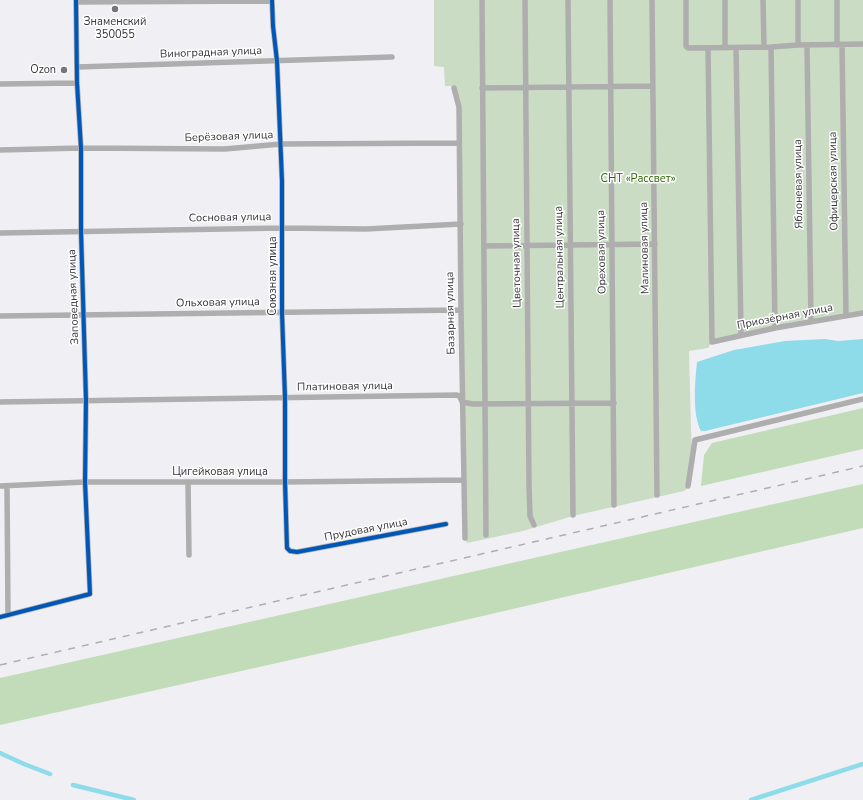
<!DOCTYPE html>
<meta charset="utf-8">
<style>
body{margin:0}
canvas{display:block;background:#efeff4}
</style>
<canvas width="863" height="800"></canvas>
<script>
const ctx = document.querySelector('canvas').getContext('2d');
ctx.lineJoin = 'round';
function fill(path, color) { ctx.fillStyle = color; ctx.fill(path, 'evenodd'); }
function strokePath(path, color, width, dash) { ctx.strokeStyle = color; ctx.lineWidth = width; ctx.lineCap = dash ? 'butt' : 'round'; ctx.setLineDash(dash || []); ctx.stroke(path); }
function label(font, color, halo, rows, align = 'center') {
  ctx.font = font + ' "Nunito Sans",sans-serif'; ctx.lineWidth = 3; ctx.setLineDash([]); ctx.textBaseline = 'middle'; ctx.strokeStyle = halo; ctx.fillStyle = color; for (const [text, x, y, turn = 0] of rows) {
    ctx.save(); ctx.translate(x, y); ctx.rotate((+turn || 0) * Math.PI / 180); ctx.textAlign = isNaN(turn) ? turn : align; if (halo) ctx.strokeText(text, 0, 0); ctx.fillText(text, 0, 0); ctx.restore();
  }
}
fill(new Path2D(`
 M434,0H863V313L712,342L708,348L689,351L691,429L693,468L691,484L688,488L684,491L573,516L523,531L467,543L465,538L459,107L454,86H445L444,67L434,66Z`), '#cadcc4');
fill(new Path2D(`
 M863,408V449L701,486L704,455L712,443Z
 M863,484V528L344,648L0,725V678Z`), '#c2dcb9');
fill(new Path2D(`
 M825,339L838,341L863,339V393L705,431H701C692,414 695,381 697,362L734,350L785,341Z`), '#8edbea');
strokePath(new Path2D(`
 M0,753L24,764L50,774
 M73,785L134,800
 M751,800L863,764`), '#8edbea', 4.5);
strokePath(new Path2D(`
 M272,0L273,26L277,61L282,181V313L285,398V482L287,548L290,551L297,552L446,524
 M482,0L486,535
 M525,0L529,485L530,516L534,525
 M568,0L573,515
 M610,0L614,505
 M652,0L657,495
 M686,0V46L688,48L771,47L798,45L863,44
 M725,0V48
 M763,0L764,47
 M837,0V45
 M76,2L272,1
 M798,45V0
 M842,45L846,316
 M807,46L811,322
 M771,47L775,328
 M708,48L712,342L775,328L863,313
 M736,48L741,335
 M77,67L392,57
 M0,84L77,83
 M454,88L459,107L461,310L465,538
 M482,88L652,86
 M0,150L81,148L225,149L281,144L459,143
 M0,233L282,228L366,229L461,224
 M484,246L655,244
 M0,316L461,310
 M0,402L457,395L460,397L462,402L473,404L614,403
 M188,482L189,555
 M0,486L85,482H285L463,480
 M7,486L8,615
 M688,486L695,440L863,399
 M0,617L90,594L85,482L86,400L81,231V148L77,83L76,0`), '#afaeae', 5.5);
strokePath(new Path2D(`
 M0,665L863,466`), '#afafb2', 1.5, [7, 7]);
strokePath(new Path2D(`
 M272,0L273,26L277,61L282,181V313L285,398V482L287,548L290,551L297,552L446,524
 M0,617L90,594L85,482L86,400L81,231V148L77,83L76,0`), '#0057b8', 4);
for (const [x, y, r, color] of [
 [115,9,4,"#77767a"],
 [64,70,4,"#77767a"]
]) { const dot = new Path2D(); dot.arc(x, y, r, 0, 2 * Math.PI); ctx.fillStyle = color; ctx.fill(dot); strokePath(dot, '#fff', 1.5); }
label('11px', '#363539', '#fff', [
 ["Знаменский",115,22],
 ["350055",115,35],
 ["Ozon",56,70,"right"]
]);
label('11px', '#363539', '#fff', [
 ["Виноградная улица",211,53,-2],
 ["Берёзовая улица",229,137,-2],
 ["Офицерская улица",834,181,-91],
 ["Яблоневая улица",799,184,-91],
 ["Сосновая улица",230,218,-1],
 ["Малиновая улица",645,248,-91],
 ["Ореховая улица",602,252,-91],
 ["Центральная улица",560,257,-91],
 ["Цветочная улица",517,263,-91],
 ["Союзная улица",273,276,-90],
 ["Заповедная улица",74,297,-92],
 ["Ольховая улица",218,303,-1],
 ["Базарная улица",451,313,-91],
 ["Приозёрная улица",785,317,-11],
 ["Платиновая улица",345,387,-1],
 ["Цигейковая улица",220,472],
 ["Прудовая улица",366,530,-11]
]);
label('11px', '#2b6200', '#fff', [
 ["СНТ «Рассвет»",638,179]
]);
</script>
